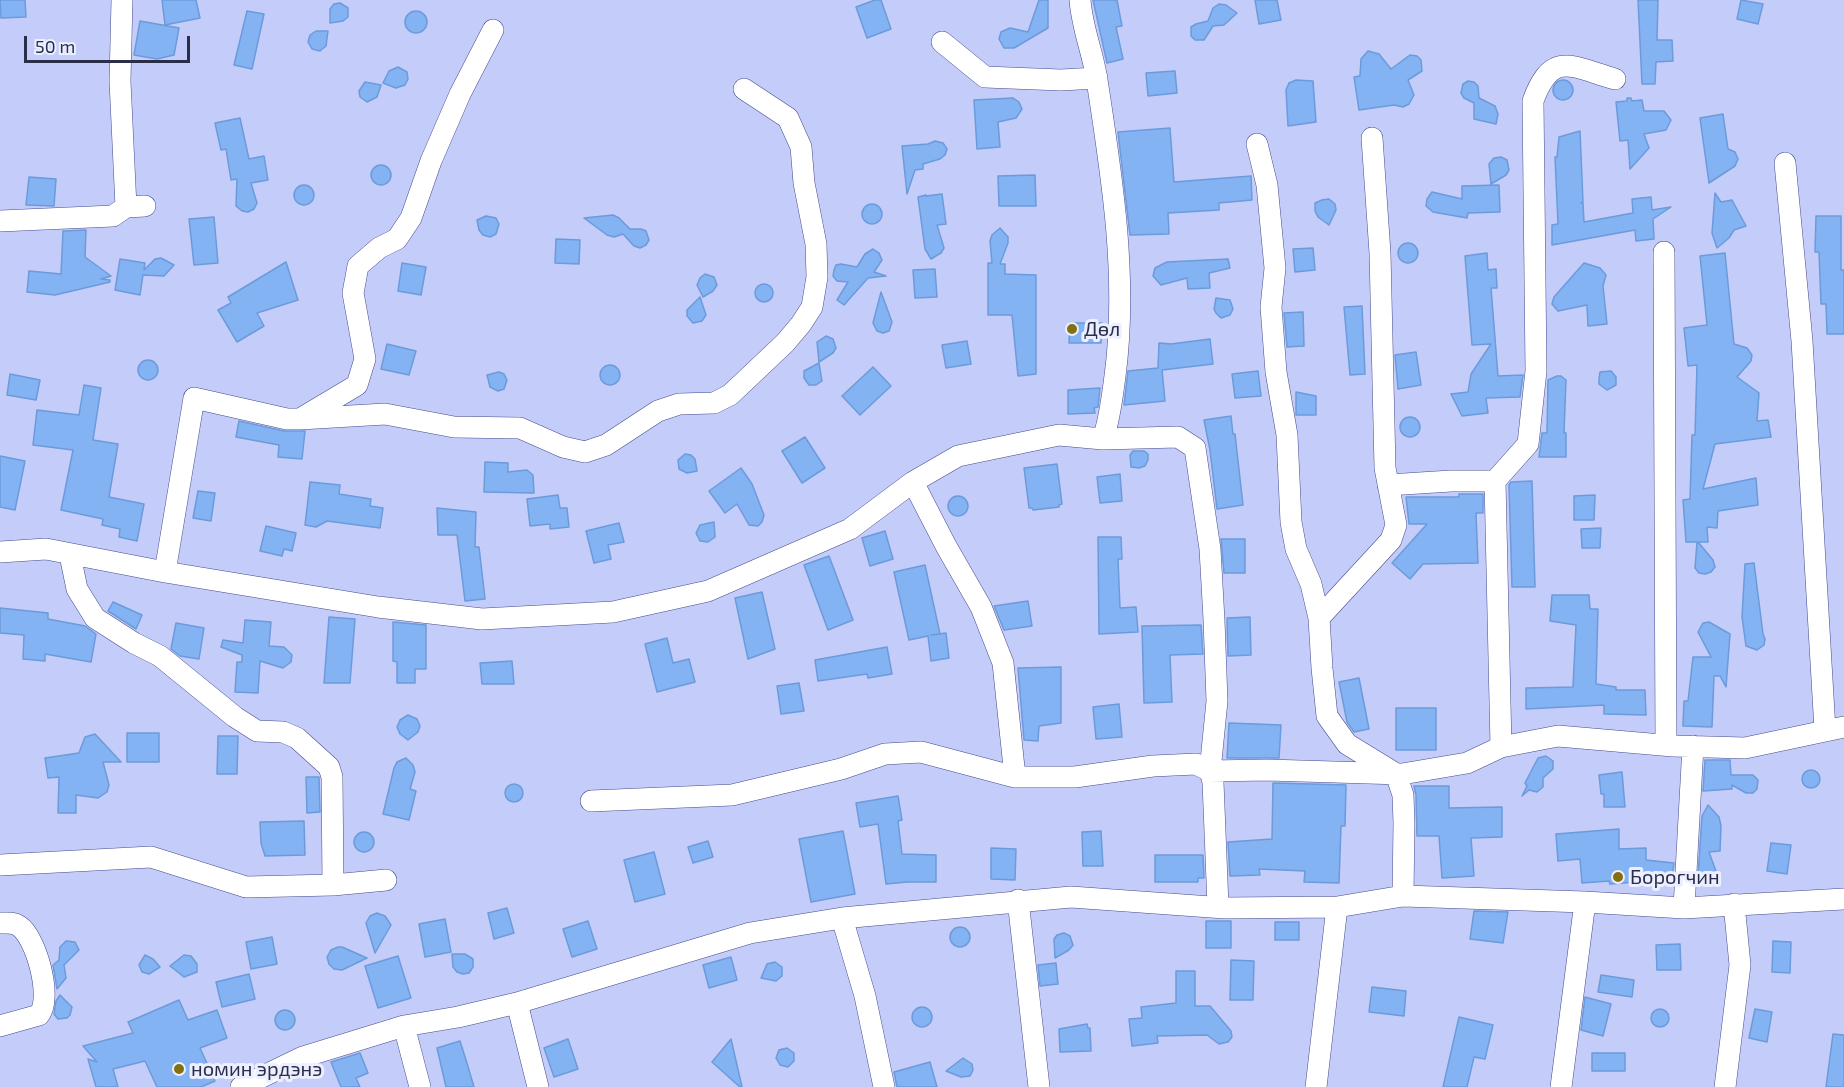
<!DOCTYPE html>
<meta charset="utf-8">
<style>
body{margin:0}
#map{position:relative;width:1844px;height:1087px;overflow:hidden;background:#c4ccfa;font-family:"Exo 2",sans-serif}
canvas{display:block}
.scale{position:absolute;left:24px;top:36px;width:166px;height:27px;box-sizing:border-box;border:3px solid #2a2e4b;border-top:0;padding-left:8px;font-size:18px;line-height:21px;white-space:nowrap;color:#2a2e4b;-webkit-text-stroke:4px #ecefff;paint-order:stroke}
</style>
<div id="map">
<canvas width="1844" height="1087"></canvas>
<div class="scale">50 m</div>
</div>
<script>
const ctx = document.querySelector('canvas').getContext('2d');
ctx.lineJoin = 'round';
function fill(path, color) { ctx.fillStyle = color; ctx.fill(path, 'evenodd'); }
function strokePath(path, color, width, dash) { ctx.strokeStyle = color; ctx.lineWidth = width; ctx.lineCap = dash ? 'butt' : 'round'; ctx.setLineDash(dash || []); ctx.stroke(path); }
function label(font, color, halo, rows, align = 'center') {
  ctx.font = font + ' "Exo 2",sans-serif'; ctx.lineWidth = 6; ctx.setLineDash([]); ctx.textBaseline = 'middle'; ctx.strokeStyle = halo; ctx.fillStyle = color; for (const [text, x, y, turn = 0] of rows) {
    ctx.save(); ctx.translate(x, y); ctx.rotate((+turn || 0) * Math.PI / 180); ctx.textAlign = isNaN(turn) ? turn : align; if (halo) ctx.strokeText(text, 0, 0); ctx.fillText(text, 0, 0); ctx.restore();
  }
}
const building = new Path2D(`
 M0,0H25L26,17L1,18Z
 M162,0H196L200,18L165,25Z
 M875,0H881L891,29L867,38L856,7Z
 M1039,0H1048V28L1014,48H1004L999,39L1001,32L1010,28L1028,32Z
 M1093,0H1117L1122,26L1116,27L1123,59L1107,63Z
 M1255,0H1277L1281,20L1259,24Z
 M1638,0H1658L1657,40H1672L1673,61L1656,62L1655,84H1642Z
 M1741,0L1763,4L1758,24L1737,19Z
 M340,3L348,8V17L343,21L330,23V9L334,4Z
 M1219,4L1226,5L1237,13L1224,25L1213,26L1204,40H1195L1191,36V27L1196,24L1208,21L1213,8Z
 M247,11L264,14L252,69L234,65Z
 M405 22a11 11 0 1 1 22 0a11 11 0 1 1-22 0Z
 M140,21L179,28L174,55L157,59L134,55Z
 M316,31H328L326,46L320,51L312,49L308,42L310,35Z
 M1368,51L1379,54L1391,69L1410,55L1417,56L1421,60L1422,71L1408,80L1414,95L1409,104L1403,107L1394,105L1359,110L1354,77L1360,76L1361,59Z
 M398,67L407,72L408,79L405,85L396,88L383,83L389,71Z
 M1175,71L1177,93L1148,96L1146,73Z
 M1553 90a10 10 0 1 1 20 0a10 10 0 1 1-20 0Z
 M1296,80L1313,81L1316,122L1288,126L1286,90L1289,83Z
 M1468,81L1474,82L1478,86L1479,98L1495,106L1498,114L1496,124L1474,119V103L1464,98L1461,93L1463,84Z
 M365,82L381,85L377,97L367,102L360,97L359,91Z
 M1013,98L1019,102L1022,109L1016,118L998,122L1000,147L977,149L974,100Z
 M1627,98H1631L1632,101L1642,100L1644,111H1664L1671,120L1666,130L1644,134L1649,148L1630,169L1628,140L1620,141L1616,102L1627,101Z
 M1723,114L1728,149L1735,152L1738,159L1735,166L1709,183L1700,118Z
 M240,118L249,159L264,156L268,180L251,183L257,203L254,209L248,212L242,211L236,206L237,179L231,180L226,149L221,150L215,123Z
 M1170,128L1174,182L1251,176L1252,200L1219,203V210L1168,213L1169,234L1130,235L1118,132Z
 M1580,131L1583,202L1581,203H1583L1584,222L1633,213L1632,199L1651,197L1652,210L1671,207L1653,219L1654,239L1636,241L1635,230L1552,245V225L1558,224L1555,157H1557L1559,137Z
 M935,141L943,143L947,149L945,155L940,159L923,164V169L915,170L907,194L902,146L928,144Z
 M1501,157L1507,160L1509,170L1506,175L1491,184L1489,164L1494,158Z
 M371 175a10 10 0 1 1 20 0a10 10 0 1 1-20 0Z
 M1035,175L1036,206H999L998,176Z
 M29,177L56,179L54,206L26,205Z
 M1499,185L1500,212L1468,213L1467,218L1433,212L1426,206L1427,199L1432,192L1462,199V186Z
 M294 195a10 10 0 1 1 20 0a10 10 0 1 1-20 0Z
 M1715,193L1721,202L1732,200L1746,226L1734,230L1729,238L1717,248L1712,233Z
 M942,194L946,224L937,225L944,248L941,253L931,259L925,249L918,197L926,195V196Z
 M1329,199L1335,204L1336,210L1329,225L1318,217L1315,211V203L1322,200Z
 M862 214a10 10 0 1 1 20 0a10 10 0 1 1-20 0Z
 M613,215L619,218L630,229H641L646,231L649,240L646,245L640,248L634,246L623,234L614,237L607,235L584,218Z
 M486,216L496,218L499,224L496,234L490,237L483,235L479,230L477,220Z
 M1816,216H1841V270H1844V334H1827L1826,304H1821L1819,252H1815Z
 M214,217L218,263L194,265L189,219Z
 M1000,228L1008,237V243L1000,264H1005V274L1036,275V374L1018,376L1012,315H988V263H992L990,241L992,235Z
 M86,230L85,257L111,276L101,279L110,280V282L55,295L27,292L29,271L61,274L63,231Z
 M556,239L580,240L579,264L555,263Z
 M1398 253a10 10 0 1 1 20 0a10 10 0 1 1-20 0Z
 M1313,248L1315,270L1295,272L1293,249Z
 M873,249L879,253L882,260L874,272L886,276L868,278L844,305L837,300L848,282L837,281L833,276L834,270L836,265L841,264L857,267L865,254Z
 M1487,253L1488,270L1496,269L1497,288H1491L1498,376L1523,375L1520,397L1486,398L1488,413L1462,416L1451,394L1468,392L1471,374L1491,344L1472,345L1465,256Z
 M1725,253L1734,344L1747,348L1752,355L1751,361L1737,377L1759,393L1757,421L1768,420L1771,437L1715,444L1703,489L1756,478L1758,505L1718,511L1717,528L1707,527L1708,542H1698L1713,560L1715,567L1711,572L1705,574L1699,573L1695,568L1697,542H1686L1683,500L1690,499L1692,435H1695L1697,365L1688,366L1684,328L1707,325L1700,256Z
 M161,258L174,265L164,276L143,275L140,295L115,290L120,259L145,263L144,270L155,259Z
 M1228,259L1230,268L1209,273L1210,288L1188,289L1187,278L1161,285L1153,276L1155,268L1167,262Z
 M286,262L298,300L257,313L264,326L237,342L218,310L231,303L228,297Z
 M402,263L426,267L421,295L398,291Z
 M1584,263L1600,268L1606,275L1603,286L1607,324L1588,326L1587,305L1558,311L1552,304L1554,297Z
 M935,269L937,297L915,298L913,270Z
 M705,274L714,277L717,285L713,291L703,297L697,285L700,278Z
 M755 293a9 9 0 1 1 18 0a9 9 0 1 1-18 0Z
 M881,292L892,322L889,331L883,333L877,331L873,323Z
 M700,297L706,315L702,321L693,323L687,316V310Z
 M1216,298L1230,300L1233,309L1230,315L1221,318L1216,313L1214,309Z
 M1362,306L1365,374L1350,375L1344,307Z
 M1303,312L1304,346L1287,347L1284,313Z
 M1070,323H1102L1101,343H1069Z
 M826,336L833,339L836,348L833,353L819,362L817,342Z
 M1210,339L1213,364L1162,370L1165,401L1124,405L1128,371L1158,368L1159,343L1171,344Z
 M967,341L971,364L946,368L942,345Z
 M387,344L416,351L409,375L381,369Z
 M1416,352L1421,385L1398,389L1395,355Z
 M138 370a10 10 0 1 1 20 0a10 10 0 1 1-20 0Z
 M819,363L822,381L816,385H809L804,378V371Z
 M600 375a10 10 0 1 1 20 0a10 10 0 1 1-20 0Z
 M873,367L891,386L860,415L842,396Z
 M1258,371L1261,396L1235,398L1232,374Z
 M1611,371L1616,377V385L1607,390L1599,384V379L1600,372Z
 M499,372L504,374L507,380L504,389L498,391L490,387L487,375Z
 M10,374L40,380L36,400L7,395Z
 M1557,376H1561L1566,380L1564,433H1566V457H1539L1542,433H1547L1548,380Z
 M84,385L101,388L93,440L118,444L109,497L144,504L137,541L119,537L120,529L102,525L103,519L61,510L73,450L33,445L37,410L79,415Z
 M1100,388L1098,407L1094,408L1095,413L1068,414V390Z
 M1296,392L1316,396V415H1296Z
 M1231,416L1233,434H1235L1243,505L1217,509L1210,450L1204,420Z
 M1400 427a10 10 0 1 1 20 0a10 10 0 1 1-20 0Z
 M239,421L284,431H305L302,459L278,457L279,445L236,437Z
 M805,437L825,468L802,483L782,451Z
 M1133,451H1144L1148,454V460L1145,466L1139,468L1131,467L1130,455Z
 M685,454L691,455L695,459L697,471L687,473L679,469L678,460Z
 M0,456L25,461L15,510L0,507Z
 M485,462L508,463V472L527,470L533,475L534,493L484,492Z
 M1057,464L1062,504L1059,505V507L1033,510L1032,508H1029L1024,468Z
 M741,468L752,484L764,515L762,522L758,526L749,525L737,504L725,513L709,491Z
 M1120,474L1122,501L1100,503L1097,477Z
 M1532,481L1535,587H1512L1509,485L1511,482Z
 M310,482L340,485L339,494L371,499L370,506L383,508L380,528L327,521L316,527L305,525Z
 M198,491L215,493L211,521L193,518Z
 M1459,494H1483V513H1476L1478,563L1423,564L1410,579L1392,563L1427,524H1409L1406,497H1459Z
 M558,495L560,508H567L569,527L550,529V524L530,526L527,499Z
 M1595,495L1594,520H1574V496Z
 M948 506a10 10 0 1 1 20 0a10 10 0 1 1-20 0Z
 M437,508L476,512L475,547H479L485,599L465,601L457,535H438Z
 M714,522L715,537L708,542L700,541L696,533L700,525Z
 M619,523L624,542L608,545L611,559L594,563L586,531Z
 M266,526L296,533L292,551L284,549L282,556L260,551Z
 M1601,528L1600,548H1582L1581,529Z
 M885,531L893,559L870,566L862,538Z
 M1098,537H1121L1122,559H1118L1120,608L1136,607L1138,632L1099,634Z
 M1221,539H1245V573H1224Z
 M829,556L853,620L828,630L804,565Z
 M1754,563L1763,634L1765,639L1764,645L1757,650L1746,646L1742,617L1745,564Z
 M925,565L940,634L931,635L946,633L949,658L931,661L928,636L909,640L894,572Z
 M762,592L775,649L748,659L735,598Z
 M1552,595H1589L1590,609H1598L1596,684L1616,687V690H1645L1646,715L1604,714V705L1526,709V688L1573,687L1576,625L1550,621Z
 M1028,601L1032,626L1004,630L994,606Z
 M113,602L142,615L136,629L108,611Z
 M0,608L48,613V619L85,626L96,634L91,662L45,654V661L23,659L24,635L0,633Z
 M329,617L355,619L350,683H324Z
 M1250,617L1251,655L1228,656L1227,618Z
 M245,620L271,622L269,646L284,647L292,655L291,662L283,668L260,661L258,693L235,692L237,662H242V655L221,647L223,640L243,643Z
 M393,622L426,625V669H415V683H397V662L393,661Z
 M1709,622L1730,634L1726,687L1720,676H1714L1712,727L1683,726L1684,701H1688L1693,657H1711L1698,632L1703,623Z
 M176,623L204,628L199,659L180,656L171,649Z
 M1201,625L1203,654L1170,655L1172,702L1144,703L1142,626Z
 M667,638L673,663L689,659L695,682L657,692L645,644Z
 M887,647L892,674L868,678L867,674L818,681L815,660Z
 M512,661L514,684H482L480,663Z
 M1061,667V723L1039,726L1038,741L1024,740L1018,668Z
 M1359,678L1369,729L1354,732L1347,722L1339,682Z
 M799,683L804,711L781,714L777,686Z
 M1119,704L1122,737L1096,739L1093,707Z
 M1396,708H1436V750H1396Z
 M408,715L417,719L420,726L418,732L408,740L400,734L397,727L400,720Z
 M1229,723L1281,725L1279,758H1227Z
 M127,733H159V762H127Z
 M95,734L121,762H103L109,785L107,792L98,798L76,795V813H58L59,777L48,778L45,758L79,753L85,737Z
 M218,736H238L237,774H217Z
 M1546,756L1553,761V769L1543,778V787L1537,792L1529,790L1522,796L1527,786L1525,783L1538,758Z
 M406,758L413,765L415,772L410,789L416,791L409,820L383,814L394,768L397,762Z
 M1705,760H1730L1731,775H1753L1758,780L1757,789L1753,793H1746L1732,785V789L1703,791Z
 M1802 779a9 9 0 1 1 18 0a9 9 0 1 1-18 0Z
 M1622,772L1625,807H1604V794H1601L1599,775Z
 M306,777H319L320,812L307,813Z
 M1273,783L1346,785L1345,826H1341L1339,883L1304,882L1305,871L1259,869L1260,875L1230,876L1228,842L1272,839Z
 M505 793a9 9 0 1 1 18 0a9 9 0 1 1-18 0Z
 M1414,786H1449V808L1502,807V837L1471,838L1474,876L1442,878L1439,836H1417L1416,795Z
 M898,796L902,820L898,821L902,854L936,855V882H907L886,884L878,824L860,827L856,803Z
 M1708,805L1719,817L1721,826L1720,851L1709,852L1717,874L1714,880L1708,882L1698,877L1702,816Z
 M304,821L305,855L265,856L261,843L260,822Z
 M1619,829V849L1646,848V860L1674,863L1671,884L1650,881L1610,884L1609,881L1582,883L1580,859L1558,861L1556,834Z
 M843,831L855,894L811,902L799,839Z
 M1101,831L1103,866H1083L1082,832Z
 M354 842a10 10 0 1 1 20 0a10 10 0 1 1-20 0Z
 M708,841L713,857L693,863L688,847Z
 M1771,843L1791,845L1787,874L1767,871Z
 M991,848L1016,849L1015,880L991,879Z
 M654,852L665,894L635,902L624,860Z
 M1155,855H1203L1204,878H1198V882H1155Z
 M507,908L514,933L494,939L488,913Z
 M1474,911L1508,912L1503,943L1470,939Z
 M377,913L385,916L391,925L375,953L366,923L370,916Z
 M445,919L451,952L425,957L419,924Z
 M588,921L597,949L572,957L563,929Z
 M1206,921H1231V948H1206Z
 M1275,922H1299V940H1275Z
 M950 937a10 10 0 1 1 20 0a10 10 0 1 1-20 0Z
 M1064,933L1070,936L1073,945L1069,950L1055,958L1054,939L1057,935Z
 M272,937L277,964L251,969L246,942Z
 M66,941L75,942L79,950L64,965L66,978L57,989L53,965L59,960L60,947Z
 M1773,941L1791,942L1790,973L1772,972Z
 M1680,944L1681,970H1657L1656,945Z
 M338,947H342L367,958L342,970L334,969L329,964L327,957L331,950Z
 M452,954H465L473,959V967L469,973L463,974L457,972L453,967Z
 M145,955L153,959L160,967L149,974L142,972L139,965Z
 M184,955L191,956L197,964V972L184,977L170,966Z
 M398,956L411,998L378,1008L365,966Z
 M731,957L737,980L709,988L703,965Z
 M1231,960L1254,961L1253,1000H1230Z
 M775,962L782,967V976L776,981L761,978L767,964Z
 M1056,963L1058,984L1040,986L1038,965Z
 M1176,971H1195V1006H1210L1231,1031L1232,1037L1228,1042L1219,1044L1207,1035L1157,1036L1158,1043L1132,1046L1129,1019L1142,1018L1141,1007L1176,1003Z
 M249,974L255,999L222,1007L216,982Z
 M1601,975L1634,980L1632,997L1598,992Z
 M1372,987L1406,991L1404,1016L1369,1012Z
 M60,995L72,1007L70,1015L67,1018L58,1019L54,1014L56,1001Z
 M1585,997L1611,1004L1603,1036L1581,1030Z
 M179,1000L188,1020L217,1010L227,1038L200,1048L215,1081L201,1087H157L145,1061L113,1069L118,1087H96L88,1059L97,1062L83,1046L133,1033L128,1022Z
 M912 1017a10 10 0 1 1 20 0a10 10 0 1 1-20 0Z
 M1755,1009L1772,1012L1767,1042L1749,1038Z
 M1651 1018a9 9 0 1 1 18 0a9 9 0 1 1-18 0Z
 M275 1020a10 10 0 1 1 20 0a10 10 0 1 1-20 0Z
 M1459,1017L1493,1025L1485,1059L1474,1057L1467,1087H1443Z
 M1087,1024L1088,1028H1090L1091,1051L1060,1052L1059,1029Z
 M1833,1034L1844,1035V1087H1826Z
 M568,1039L578,1069L554,1077L544,1048Z
 M731,1039L742,1087H740L712,1062Z
 M460,1041L466,1060L474,1087H446L437,1048Z
 M787,1048L794,1053V1061L788,1067L780,1065L776,1058L779,1050Z
 M360,1053L368,1073L356,1078L360,1087H341L331,1062Z
 M1592,1053H1625V1071H1592Z
 M963,1058L972,1064L973,1070L970,1076L961,1077L946,1071Z
 M930,1062L937,1087H897L894,1072Z`);
fill(building, '#84b3f4');
strokePath(building, '#6c9ada', 1.5);
const minor = new Path2D(`
 M122,0L120,81L126,207
 M1080,0C1082,28 1093,53 1097,80C1112,177 1128,278 1115,376C1112,398 1110,418 1103,439
 M942,42L985,77L1061,80L1097,78
 M1257,144L1267,185L1275,268L1271,307L1276,372L1287,435L1291,522L1296,549L1311,584L1319,618L1322,668L1327,716L1347,744L1396,774L1403,795L1404,823L1403,896
 M1785,163L1802,341L1825,730
 M0,221L113,216L126,207L145,206
 M1664,252L1666,744
 M300,419L385,414L454,427L520,428L563,447L585,452L606,445L658,411L679,404L714,403L730,395L785,343L801,324L812,307L817,277L816,244L804,183L801,147L788,118L744,89
 M913,482L946,546L981,607L1003,663L1015,777
 M1388,485L1451,481H1495
 M0,552L46,549L165,572L378,607L482,619L613,612L708,591L850,529L913,482L958,456L1059,435L1103,439L1178,437L1195,448L1210,549L1214,620L1217,701L1210,771L1213,782L1218,906
 M70,555L77,589L95,618L134,643L160,656L235,717L257,731L283,732L297,738L329,767L332,777L333,885
 M165,572L194,398L287,419H300L357,385L365,359L353,293L358,266L379,248L397,239L411,218L431,161L460,94L493,30
 M1319,618L1391,540L1396,525L1385,468L1380,253L1372,138
 M1501,747L1495,481L1528,444L1536,371L1533,101C1552,49 1572,67 1615,79
 M591,801L732,795L841,769L885,754L921,752L1015,777H1075L1153,766L1196,764L1210,771L1267,770L1402,774L1467,763L1501,747L1558,736L1673,746L1745,748L1844,727
 M0,865L151,857L246,887L333,885L386,880
 M1018,900L1039,1087
 M1684,908L1693,746
 M842,918L865,996L884,1087
 M0,923C7,923 13,922 19,926C36,937 53,998 39,1015L0,1026
 M517,1003L538,1087
 M404,1026L420,1087
 M241,1087L303,1057L404,1026L458,1017L517,1003L750,933L842,918L1071,897L1225,908L1337,907L1403,896L1585,902L1684,908L1844,899
 M1316,1087L1337,907
 M1561,1087L1585,902
 M1725,1087L1740,965L1734,904`);
strokePath(minor, '#454b8d', 22);
strokePath(minor, '#fff', 21);
for (const [x, y, r, color] of [
 [1072,329,6,"#837010"],
 [1618,877,6,"#837010"],
 [179,1069,6,"#837010"]
]) { const dot = new Path2D(); dot.arc(x, y, r, 0, 2 * Math.PI); ctx.fillStyle = color; ctx.fill(dot); strokePath(dot, '#ecefff', 2); }
label('20px', '#2a2e4b', '#ecefff', [
 ["Дөл",1084,329],
 ["Борогчин",1630,877],
 ["номин эрдэнэ",191,1069]
], 'left');
</script>
